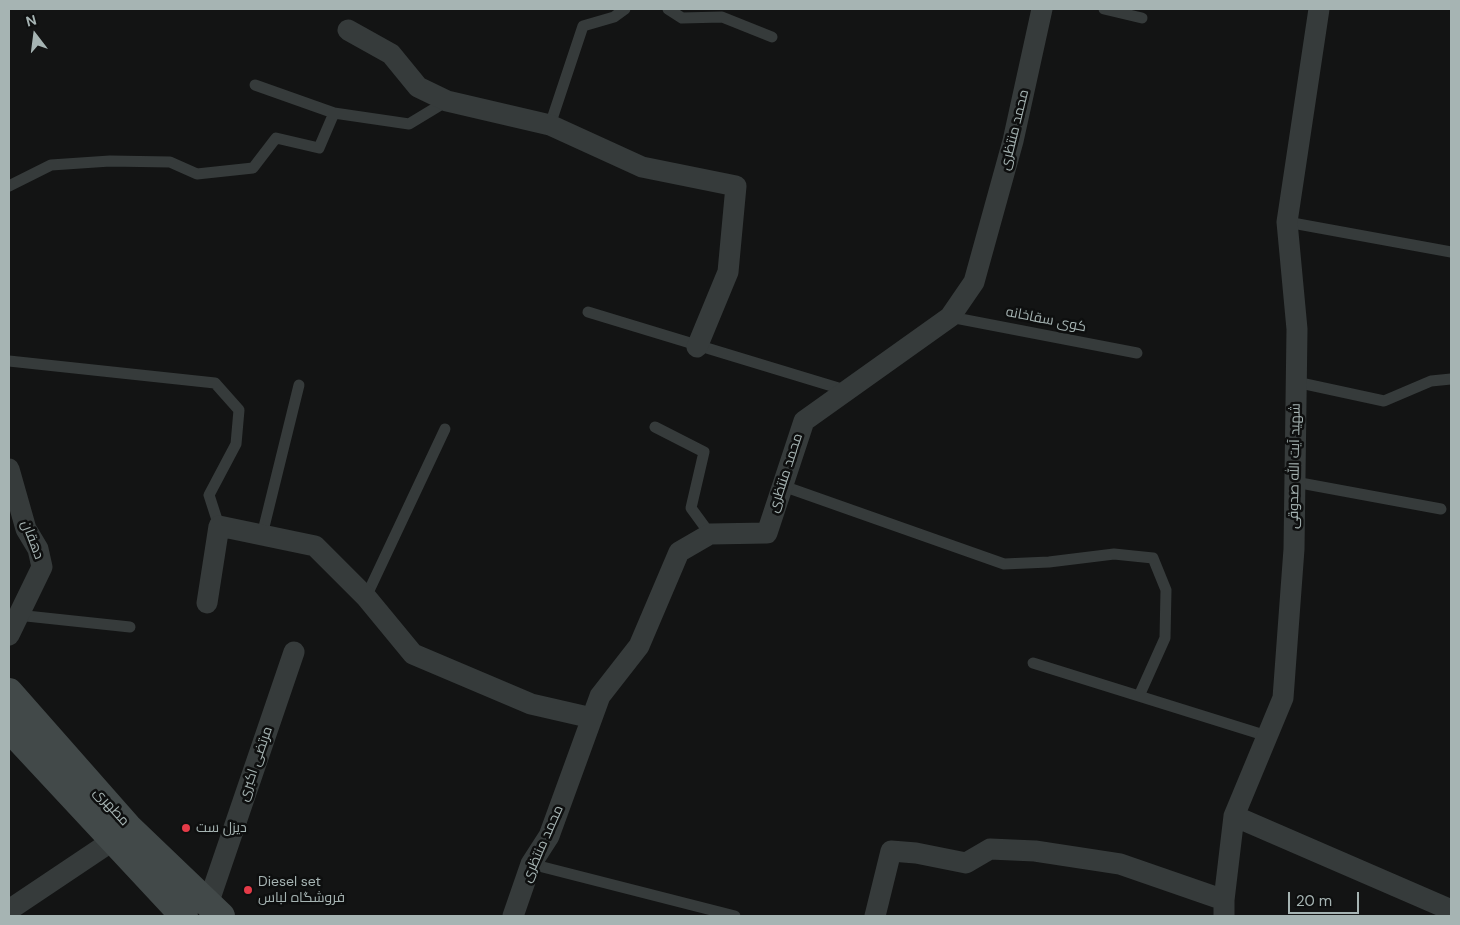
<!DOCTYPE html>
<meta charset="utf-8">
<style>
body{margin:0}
#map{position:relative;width:1460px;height:925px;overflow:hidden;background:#131414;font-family:"DM Sans",sans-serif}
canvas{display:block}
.frame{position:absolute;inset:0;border:10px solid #a6b4b3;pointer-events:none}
.north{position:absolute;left:10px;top:10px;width:50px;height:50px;-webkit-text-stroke:4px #0e0f0f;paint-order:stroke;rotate:345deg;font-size:14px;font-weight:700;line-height:20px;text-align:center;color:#a6b4b3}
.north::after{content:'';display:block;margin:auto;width:18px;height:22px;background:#a6b4b3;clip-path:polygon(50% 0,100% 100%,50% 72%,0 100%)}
.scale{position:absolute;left:1288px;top:892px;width:71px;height:22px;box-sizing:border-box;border:2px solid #a6b4b3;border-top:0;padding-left:6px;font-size:15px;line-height:18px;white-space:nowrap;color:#a6b4b3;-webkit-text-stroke:4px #0e0f0f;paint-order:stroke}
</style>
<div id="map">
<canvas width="1460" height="925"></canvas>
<div class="frame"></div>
<div class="north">N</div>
<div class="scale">20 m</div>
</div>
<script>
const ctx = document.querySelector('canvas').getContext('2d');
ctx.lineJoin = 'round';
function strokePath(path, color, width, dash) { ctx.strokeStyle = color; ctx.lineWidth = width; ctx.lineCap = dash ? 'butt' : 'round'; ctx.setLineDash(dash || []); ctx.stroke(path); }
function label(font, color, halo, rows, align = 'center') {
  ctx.font = font + ' "DM Sans",Cairo,sans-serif'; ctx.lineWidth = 5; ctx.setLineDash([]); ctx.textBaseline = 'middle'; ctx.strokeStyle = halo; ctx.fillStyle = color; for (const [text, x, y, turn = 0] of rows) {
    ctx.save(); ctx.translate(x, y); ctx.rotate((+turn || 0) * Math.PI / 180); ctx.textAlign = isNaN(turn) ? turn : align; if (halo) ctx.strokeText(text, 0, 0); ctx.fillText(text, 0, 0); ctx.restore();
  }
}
strokePath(new Path2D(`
 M668,9L682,18L722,17L772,37
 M1104,9L1142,18
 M255,85L334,113L409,124L447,101
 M550,125L583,26L614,17L625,9
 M9,186L51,165L110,161L170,162L197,174L253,168L276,138L319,148L334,113
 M1287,222L1451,252
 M588,312L845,390
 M950,317L1137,353
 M9,361L215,383L239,410L236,444L209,495L219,526
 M1296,382L1384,401L1431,381L1451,379
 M655,427L704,452L691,508L710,534
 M1295,482L1441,509
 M783,486L1004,564L1049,562L1114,554L1153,558L1166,590L1165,638L1139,696
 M262,535L299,385
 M366,597L445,429
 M17,615L130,627
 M1033,663L1267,736
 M531,864L735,916`), '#363b3b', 11);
strokePath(new Path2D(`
 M348,30L391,54L418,87L447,101L550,125L642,167L736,186L728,272L697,347
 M9,469L26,529L38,549L42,567L9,635
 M207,603L219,526L315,546L366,597L413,654L531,704L592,718
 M1234,816L1451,910
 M208,904L294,652
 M9,910L112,841
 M513,916L531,864L549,836L600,696L639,646L679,552L710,534L767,533L804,421L950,317L974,282L1013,141L1042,9
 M875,916L891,851L916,853L966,863L990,849L1035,851L1120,864L1224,900
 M1224,916V900L1234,816L1283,698L1294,549L1297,329L1287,222L1319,9`), '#363b3b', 21);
strokePath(new Path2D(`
 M9,692L128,827L221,916
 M9,728L184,916`), '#424949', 28);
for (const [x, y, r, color] of [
 [186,828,5,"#e53b48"],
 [248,890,5,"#e53b48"]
]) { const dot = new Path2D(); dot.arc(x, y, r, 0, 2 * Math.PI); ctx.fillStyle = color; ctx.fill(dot); strokePath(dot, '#0e0f0f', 2); }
label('14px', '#a6b4b3', '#0e0f0f', [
 ["محمد منتظری",1015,130,-76],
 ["کوی سقاخانه",1046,320,11],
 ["شهید آیت الله صدوقی",1295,466,-89],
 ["محمد منتظری",786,473,-72],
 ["دهقان",32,540,69],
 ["مرتضی اکبری",256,764,-71],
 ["مطهری",111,807,48],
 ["محمد منتظری",543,844,-66]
]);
label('14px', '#a6b4b3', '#0e0f0f', [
 ["دیزل ست",196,828],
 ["Diesel set",258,882],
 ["فروشگاه لباس",258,898]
], 'left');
</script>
